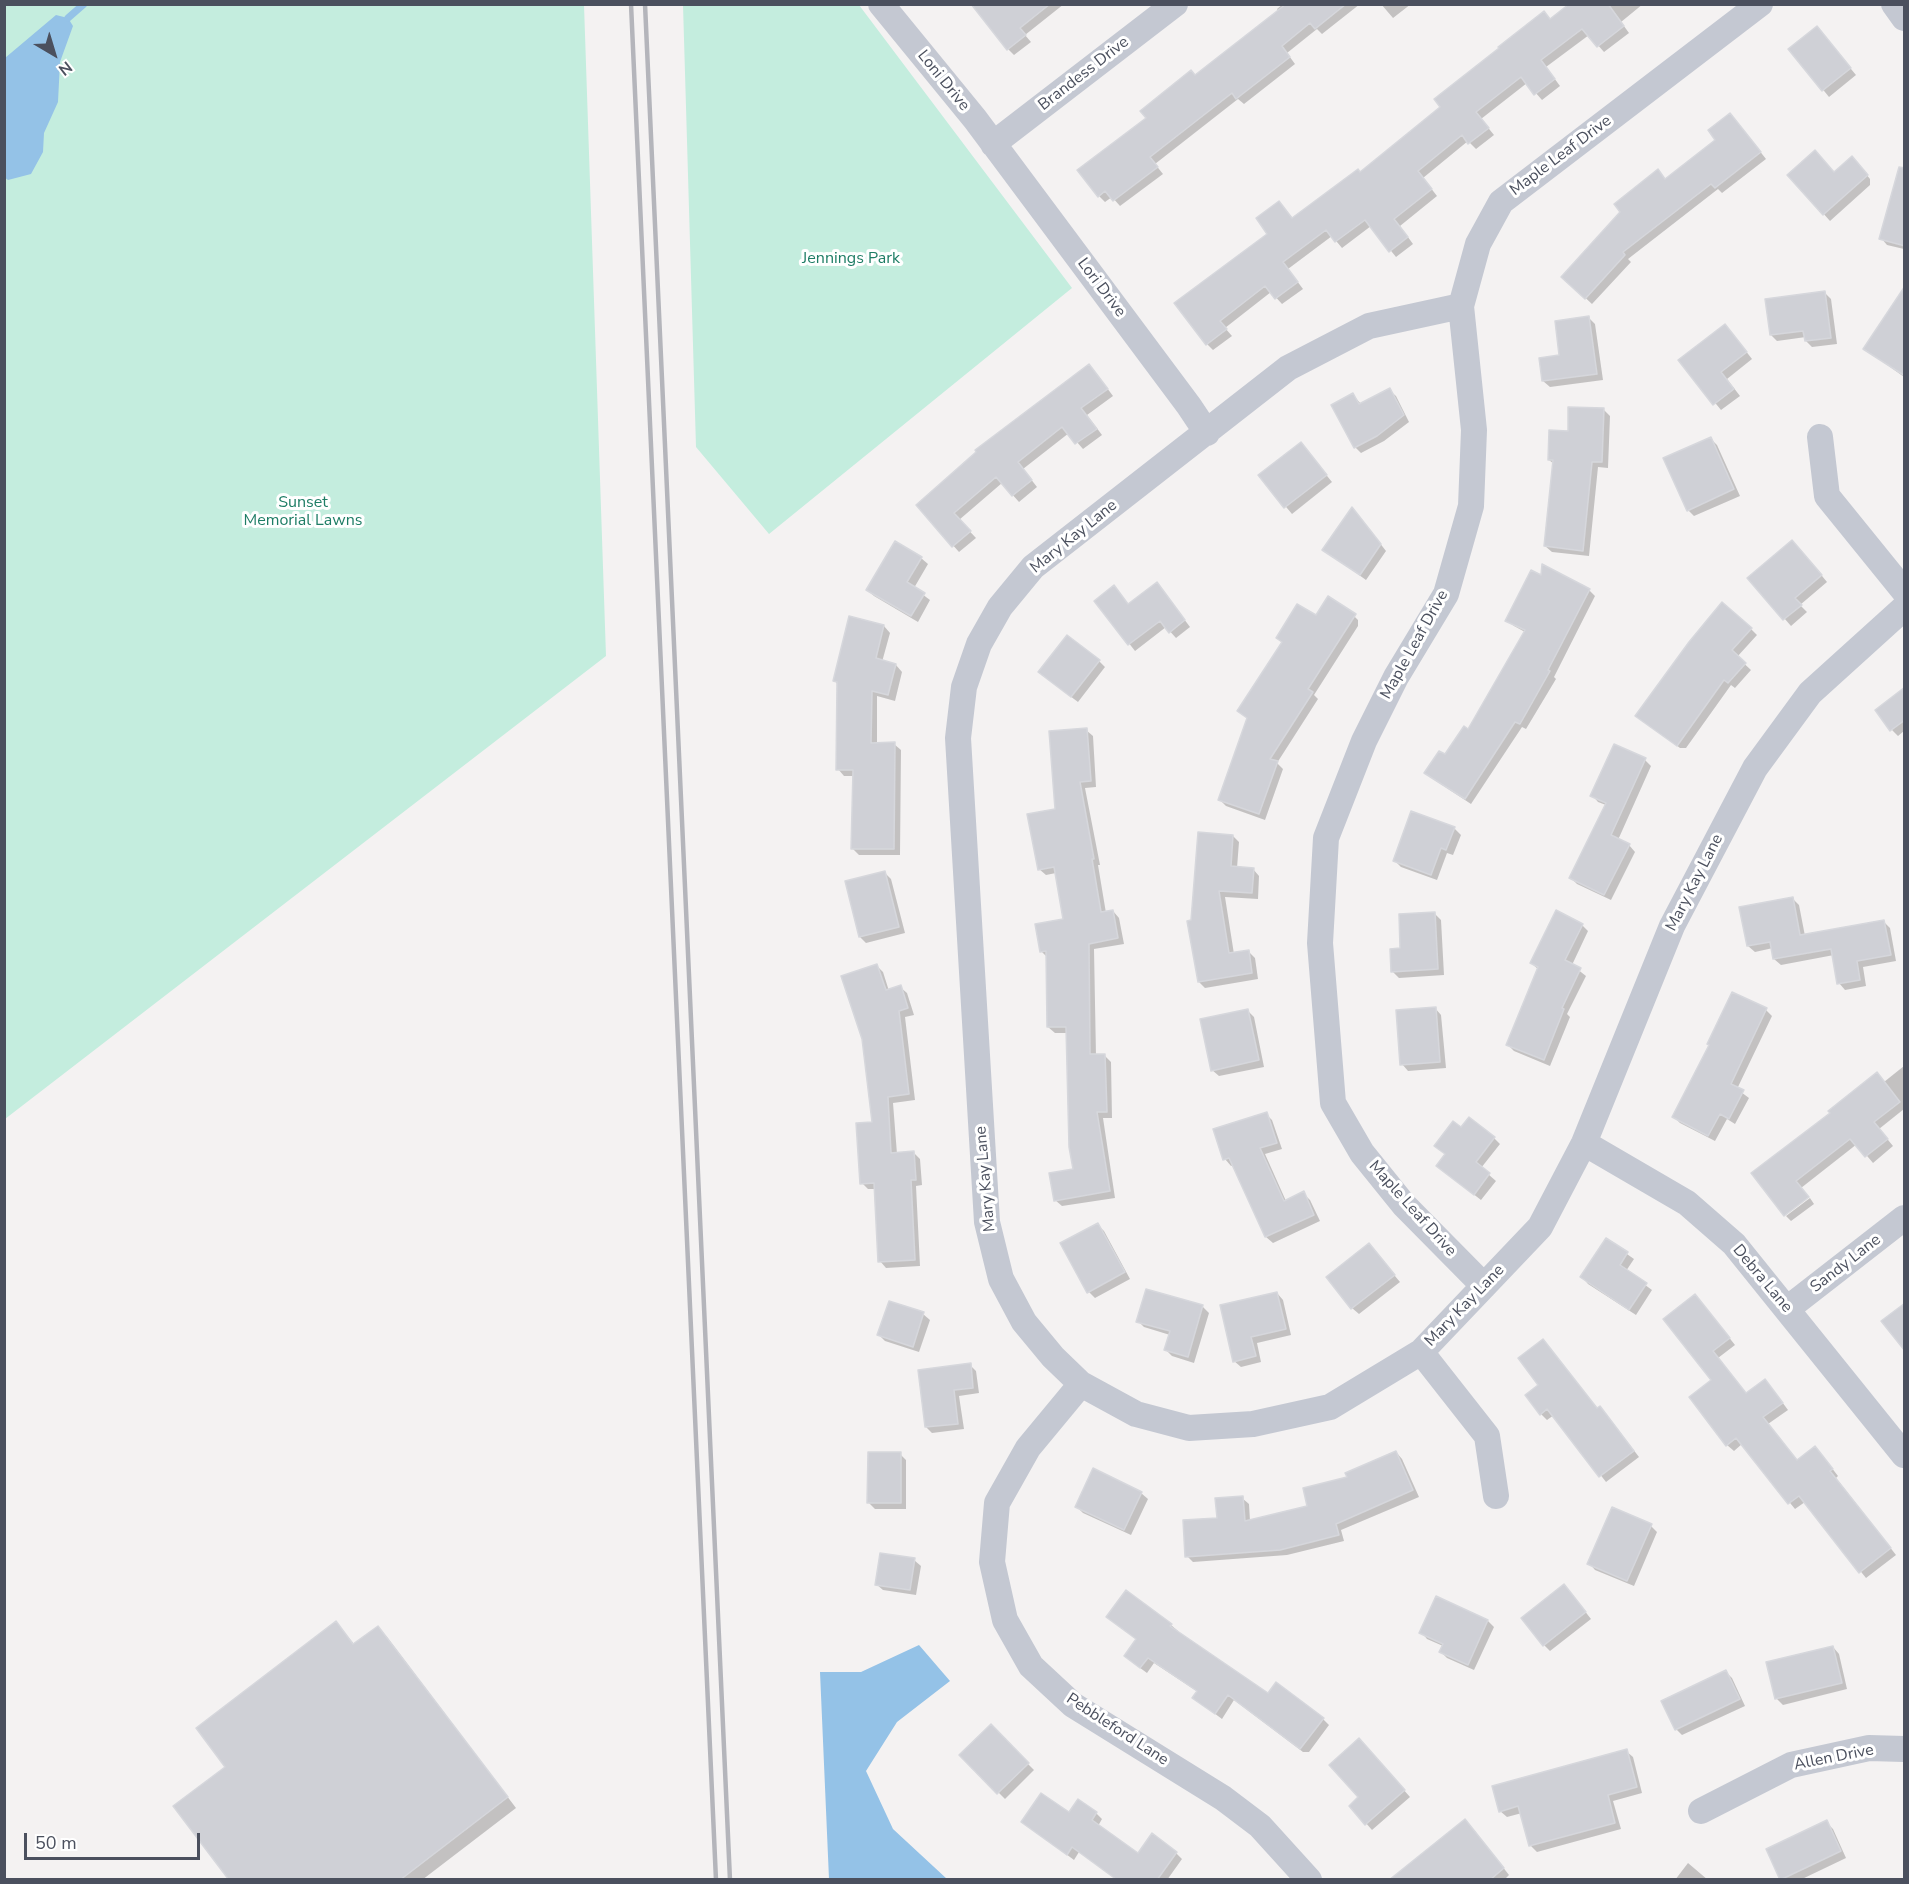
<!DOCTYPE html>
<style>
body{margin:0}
#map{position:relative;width:1909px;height:1884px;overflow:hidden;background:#f4f2f2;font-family:"Nunito Sans",sans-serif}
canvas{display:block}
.frame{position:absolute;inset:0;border:6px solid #4b505e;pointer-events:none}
.north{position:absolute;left:24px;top:24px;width:60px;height:60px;-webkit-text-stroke:4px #fff;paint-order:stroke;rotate:142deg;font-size:16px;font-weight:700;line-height:24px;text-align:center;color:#4b505e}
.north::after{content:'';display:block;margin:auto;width:21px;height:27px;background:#4b505e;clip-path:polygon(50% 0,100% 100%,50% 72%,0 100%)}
.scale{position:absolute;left:24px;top:1833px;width:176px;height:27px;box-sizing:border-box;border:3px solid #4b505e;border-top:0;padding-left:8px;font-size:18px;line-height:21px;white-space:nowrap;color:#4b505e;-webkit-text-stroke:4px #fff;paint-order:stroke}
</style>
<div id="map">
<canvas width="1909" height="1884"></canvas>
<div class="frame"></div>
<div class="north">N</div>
<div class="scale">50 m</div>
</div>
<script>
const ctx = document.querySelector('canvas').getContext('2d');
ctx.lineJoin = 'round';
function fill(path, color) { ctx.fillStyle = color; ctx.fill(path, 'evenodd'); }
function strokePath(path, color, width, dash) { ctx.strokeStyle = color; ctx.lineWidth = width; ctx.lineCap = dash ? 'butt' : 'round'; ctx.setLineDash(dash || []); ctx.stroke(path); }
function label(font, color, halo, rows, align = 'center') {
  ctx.font = font + ' "Nunito Sans",sans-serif'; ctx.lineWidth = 6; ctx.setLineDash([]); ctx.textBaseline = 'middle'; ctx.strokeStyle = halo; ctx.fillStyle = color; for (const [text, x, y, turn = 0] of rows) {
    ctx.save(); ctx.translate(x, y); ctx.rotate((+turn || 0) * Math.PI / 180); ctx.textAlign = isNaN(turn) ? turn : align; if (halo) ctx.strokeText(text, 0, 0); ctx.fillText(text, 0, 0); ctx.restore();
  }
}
fill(new Path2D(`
 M5,5H584L606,656L5,1119Z
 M683,5H859L1072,288L769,534L696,447Z`), '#c4edde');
fill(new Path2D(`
 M56,15L68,18L73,26L60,62L58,102L44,133L43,152L31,174L8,180L4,177L5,58Z
 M919,1645L950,1681L897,1722L866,1771L893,1829L947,1879H829L820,1672H861Z`), '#94c2e7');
fill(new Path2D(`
 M984,4H1064L1025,35L1031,42L1014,55L1008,49Z
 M1283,4H1360L1322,34L1317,29L1287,53L1295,64L1244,104L1238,99L1155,164L1163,174L1120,206L1112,197L1105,202L1099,196L1148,118L1196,77L1279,12L1277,9Z
 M1381,4H1411L1393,18Z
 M1571,4H1643L1621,22L1629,33L1604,52L1589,35L1546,67L1560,86L1542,100L1527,83L1481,119L1494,135L1476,149L1468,141L1423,178L1437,196L1400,226L1413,244L1396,257L1371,226L1342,248L1332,236L1288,269L1303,289L1282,304L1271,292L1225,328L1232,336L1213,350L1207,344L1176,304L1293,219L1360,174L1442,107L1544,13L1551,20Z
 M1817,28L1856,75L1829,97L1790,49Z
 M1736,121L1766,159L1722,193L1718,189L1628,259L1631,262L1592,304L1563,277L1666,180L1718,140Z
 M1858,164L1870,179V185L1830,221L1789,175L1834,173Z
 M1904,205V249L1887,245L1881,238Z
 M1825,293L1831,299L1837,344L1812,347L1806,341V337L1777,341L1771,335Z
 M1904,312V377L1865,349Z
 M1589,318L1595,324L1603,380L1550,387L1543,381Z
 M1731,332L1752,359L1727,379L1740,396L1721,410L1680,360Z
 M1095,372L1113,396L1087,415L1102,435L1083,449L1069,433L1023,469L1037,487L1019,502L1002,483L959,520L976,538L959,552L918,506Z
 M1389,390L1396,396L1409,422L1384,441L1361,453L1355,447L1353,395L1361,404Z
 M1603,409L1610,416L1608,468L1598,467L1589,556L1552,552L1545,546L1554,464L1549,460L1569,433Z
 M1710,438L1717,445L1740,496L1694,516L1688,510Z
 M1301,444L1332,482L1292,514L1260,476Z
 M1358,515L1386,551L1366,580L1324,550Z
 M895,543L921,558L928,564L914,588L930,600L918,622L874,596L867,590Z
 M1799,548L1827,582L1800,605L1807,612L1791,626L1749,578Z
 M1114,587L1129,605L1163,591L1190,627L1176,638L1166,627L1135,651L1096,601Z
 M1589,590L1595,596L1554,677L1556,679L1526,729L1522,727L1471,804L1433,779L1426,773L1446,756L1468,731L1525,632L1514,626L1507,620Z
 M1352,614L1358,620V626L1314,695L1318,699L1277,763L1283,769L1265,820L1226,806L1220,800L1248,719L1239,711L1283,643L1277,638L1316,618Z
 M884,626L890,633L882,662L896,665L902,672L895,701L877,696V744H894L901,750L900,855H859L853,849L854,776H844L838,769V685L835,681Z
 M1751,629L1757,635L1737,657L1751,670L1735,688L1731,685L1686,748H1680L1637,716Z
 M1099,661L1105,667L1078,702L1046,678Z
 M1904,689V731L1898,736L1892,730Z
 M1086,730L1093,736L1096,787L1085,788L1100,865H1098L1106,913L1113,911L1119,918L1124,944L1094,949L1096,1056L1104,1055L1111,1062L1112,1118H1103L1115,1198L1062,1206L1055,1200L1075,1171L1068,1033H1055L1048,1027L1047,957L1041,951L1065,921L1056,873L1046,875L1039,869L1056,810Z
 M1645,760L1651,766L1618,840L1629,845L1635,852L1611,900L1577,884L1571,878L1606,805L1598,802L1592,795Z
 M1454,828L1461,835L1453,855L1447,853L1437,880L1401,867L1394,860Z
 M1233,836L1239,842L1237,868L1253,869L1259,876L1258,899L1225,897L1234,954L1248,951L1255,958L1258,979L1205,988L1199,982L1193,921Z
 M885,873L891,879L905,933L866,943L860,937Z
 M1792,898L1799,905L1805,936L1884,922L1890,928L1896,961L1863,967L1866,986L1845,990L1839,983L1834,955L1781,965L1774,959L1773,948L1755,952L1748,946Z
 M1435,914L1441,920L1444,975L1399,978L1392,971L1402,950Z
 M1582,925L1588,931L1572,965L1586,976L1567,1014L1570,1017L1550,1066L1514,1051L1508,1045L1539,970L1531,963Z
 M877,966L883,972L889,991L900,987L907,993L914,1015L905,1017L915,1100L893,1103L897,1154L914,1153L920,1159L922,1185L916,1186L920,1266L886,1268L880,1261L875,1189H868L862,1183L874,1124Z
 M1435,1008L1441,1015L1446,1068L1408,1071L1402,1064Z
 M1247,1010L1254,1017L1264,1067L1219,1076L1212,1070Z
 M1766,1010L1772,1016L1737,1089L1749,1098L1735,1124L1727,1119L1715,1141L1680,1123L1673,1116Z
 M1904,1066V1109L1879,1129L1893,1146L1873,1163L1857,1144L1801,1188L1753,1173L1884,1082Z
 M1266,1114L1272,1120L1282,1149L1265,1154L1286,1201L1303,1193L1310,1200L1320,1221L1273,1243L1266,1237L1234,1165L1231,1166L1225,1159Z
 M1461,1129L1494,1138L1500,1144L1481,1168L1496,1181L1481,1200L1445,1172Z
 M1810,1198L1814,1204L1791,1221L1786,1216Z
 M1098,1225L1104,1231L1130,1279L1095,1298L1089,1292Z
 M1607,1240L1634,1259L1626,1271L1652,1290L1636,1315L1588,1284L1582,1277Z
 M1369,1245L1400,1282L1359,1314L1352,1308Z
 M1147,1291L1203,1307L1209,1313L1194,1363L1172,1356L1166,1350L1170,1335L1144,1327L1138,1321Z
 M1277,1293L1283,1300L1291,1335L1257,1343L1261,1362L1241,1367L1234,1361Z
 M1701,1302L1735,1345L1718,1358L1747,1395L1771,1387L1788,1410L1768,1424L1798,1462L1821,1454L1838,1476L1836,1478L1896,1555L1866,1578L1805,1502L1795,1509L1742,1444L1734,1451L1727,1445L1713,1380Z
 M890,1303L923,1314L930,1320L919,1352L885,1341L879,1335Z
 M1543,1341L1598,1410L1606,1414L1639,1457L1606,1482L1554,1415L1547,1420L1541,1414L1540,1385Z
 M970,1365L976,1371L979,1393L959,1396L964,1429L932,1433L926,1427Z
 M1396,1452L1402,1459L1419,1497L1341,1530L1344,1541L1287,1555L1193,1562L1187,1556L1218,1519L1242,1498L1249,1504L1250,1521L1309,1507L1349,1478Z
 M900,1454L906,1460V1509H875L869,1503Z
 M1141,1493L1148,1499L1131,1535L1083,1513L1076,1506Z
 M1651,1526L1657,1532L1634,1586L1595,1570L1589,1563Z
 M914,1560L921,1566L916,1595L883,1590L876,1584Z
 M1126,1592L1171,1625L1178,1631L1177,1632L1268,1695L1323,1719L1329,1725L1309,1752H1303L1234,1700L1222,1719L1194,1698L1198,1692L1154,1663L1147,1673L1132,1662L1126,1656L1137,1640L1108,1617Z
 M1573,1596L1591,1619L1550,1651L1544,1645Z
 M1488,1621L1494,1627L1474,1670L1447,1658L1440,1651L1443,1646L1427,1639L1421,1632Z
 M336,1623L355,1645L377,1628L387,1637L516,1808L422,1880H231L228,1767Z
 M1833,1647L1839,1654L1847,1689L1783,1705L1776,1698Z
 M1726,1672L1732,1678L1745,1706L1682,1735L1676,1729Z
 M991,1727L1034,1770L1005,1799L961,1755Z
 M1365,1746L1410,1797L1372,1830L1351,1806L1360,1798Z
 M1626,1751L1633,1757L1642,1793L1613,1801L1621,1829L1537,1852L1531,1846L1522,1813L1507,1817L1500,1811Z
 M1096,1813L1102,1819L1098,1826L1138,1855L1176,1853L1182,1859L1167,1880H1117L1079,1852L1074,1860L1023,1822L1069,1814Z
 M1826,1822L1833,1829L1846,1858L1800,1880H1782L1768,1850Z
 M1474,1830L1509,1875L1504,1880H1391Z
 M1688,1863L1708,1880H1675Z`), '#0003');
strokePath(new Path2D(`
 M68,18L84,4`), '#94c2e7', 7);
const building = new Path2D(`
 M971,4H1050L1020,28L1026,35L1007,50Z
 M1286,4H1346L1315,29L1310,23L1282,46L1290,57L1236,99L1232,93L1150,157L1158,167L1113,201L1105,191L1098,197L1077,170L1146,118L1140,111L1191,70L1195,75Z
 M1569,4H1608L1624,26L1597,47L1582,29L1541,60L1555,79L1534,95L1521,77L1476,112L1489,128L1468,144L1462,135L1418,171L1432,189L1394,219L1408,237L1389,252L1365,220L1335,242L1326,230L1283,262L1298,282L1275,299L1265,286L1220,321L1227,329L1206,345L1174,303L1267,234L1256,218L1279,201L1292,218L1358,169L1360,172L1440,107L1434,99L1499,48L1498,47L1544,11L1550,19Z
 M1817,26L1851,68L1822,91L1788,49Z
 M1730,113L1761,152L1715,188L1711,184L1623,252L1625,255L1585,299L1561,277L1620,212L1614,204L1658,169L1665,179L1715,140L1708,130Z
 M1815,150L1834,172L1852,156L1868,175L1823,215L1787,175Z
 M1899,167L1905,168V246L1879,239Z
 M1905,286V376L1863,349Z
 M1825,291L1831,338L1805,341L1803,331L1770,335L1765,299Z
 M1589,316L1597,374L1542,381L1539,358L1559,355L1555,321Z
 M1725,324L1747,352L1721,372L1734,389L1713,405L1678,360Z
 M1089,364L1108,389L1081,408L1097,429L1075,444L1062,427L1018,462L1032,480L1012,496L996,477L954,513L971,531L952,547L916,505L976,452L975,450Z
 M1390,388L1404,415L1377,436L1354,448L1331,405L1353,393L1359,404Z
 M1568,407L1604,408L1602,462H1592L1583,551L1544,546L1553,460H1548L1549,430L1568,431Z
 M1711,437L1734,489L1687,511L1663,458Z
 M1301,442L1327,475L1284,508L1258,475Z
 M1352,507L1381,544L1360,575L1322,550Z
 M1792,540L1822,575L1795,598L1802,605L1783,620L1747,578Z
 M895,541L922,557L907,582L925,593L911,616L866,590Z
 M1542,564L1590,589L1548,670L1550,671L1520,724L1515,722L1465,799L1424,773L1439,751L1445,754L1464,726L1468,729L1525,630L1505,621L1531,570L1541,575Z
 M1157,582L1185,620L1169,633L1160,621L1128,645L1094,601L1114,585L1128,604Z
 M1328,596L1356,614L1308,689L1313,692L1270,759L1278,761L1259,814L1218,800L1247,718L1237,711L1282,642L1276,638L1297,604L1316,615Z
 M1722,602L1752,628L1732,650L1746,663L1728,683L1724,680L1677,746L1635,716L1689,642Z
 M849,616L884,625L876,658L896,664L888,695L872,691L871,743L895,742L894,849H851L853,770H836L837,682L833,681Z
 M1067,635L1100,660L1071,697L1038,672Z
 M1905,687V720L1890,731L1875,710Z
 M1087,728L1091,781L1080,782L1094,859H1092L1101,912L1113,910L1118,938L1089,944L1090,1054H1105L1107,1112H1097L1110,1191L1054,1201L1049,1173L1073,1169L1069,1147L1066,1027H1047L1046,951L1040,952L1035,924L1063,919L1054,867L1038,870L1027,814L1055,809L1049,731Z
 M1614,744L1646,758L1611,835L1630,844L1604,895L1569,878L1606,803L1590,796Z
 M1411,811L1455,827L1446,850L1441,848L1431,875L1393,861Z
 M1198,832L1233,835L1231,866L1254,868L1252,893L1219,891L1229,953L1249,950L1252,973L1198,982L1187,921L1191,920Z
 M885,871L899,927L859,937L845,881Z
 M1793,897L1800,935L1884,920L1891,955L1857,961L1860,980L1837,984L1831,949L1773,959L1770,942L1747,946L1739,907Z
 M1556,910L1583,924L1565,960L1581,968L1562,1008L1564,1009L1544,1060L1506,1045L1538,967L1530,963Z
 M1435,912L1438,969L1391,972L1390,949L1400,948L1399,914Z
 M877,964L886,990L901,985L908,1008L899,1011L909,1094L888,1097L891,1153L914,1151L916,1180H911L915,1260L878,1262L874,1183L860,1184L856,1123L872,1122L862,1039L841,976Z
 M1732,992L1767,1008L1731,1084L1744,1090L1729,1119L1720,1114L1708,1136L1672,1117L1709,1045L1707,1044Z
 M1436,1007L1440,1062L1400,1065L1396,1010Z
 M1248,1009L1259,1060L1211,1071L1200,1019Z
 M1877,1072L1900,1102L1874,1122L1888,1139L1865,1157L1850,1139L1796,1181L1809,1197L1784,1216L1751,1173L1830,1113L1828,1111Z
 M1267,1112L1277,1143L1260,1148L1284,1201L1304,1191L1314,1215L1265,1237L1229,1158L1223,1160L1213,1129Z
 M1469,1117L1495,1137L1476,1162L1490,1173L1474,1195L1436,1166L1445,1154L1434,1146L1453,1121L1461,1127Z
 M1098,1223L1125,1272L1087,1293L1060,1243Z
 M1606,1238L1628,1252L1620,1265L1647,1283L1629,1310L1580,1277Z
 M1369,1243L1395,1275L1351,1309L1326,1277Z
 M1146,1289L1203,1305L1188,1357L1164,1350L1170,1331L1136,1322Z
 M1277,1292L1286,1329L1251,1337L1256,1356L1233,1362L1220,1305Z
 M1695,1294L1730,1338L1713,1351L1746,1393L1765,1379L1783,1403L1763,1417L1797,1460L1815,1446L1833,1469L1830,1471L1891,1548L1859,1573L1799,1496L1788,1504L1736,1438L1726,1446L1689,1397L1711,1380L1663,1319Z
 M889,1301L924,1312L913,1347L877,1335Z
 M1905,1303V1351L1881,1321Z
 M1543,1339L1597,1408L1600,1406L1634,1451L1599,1477L1547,1409L1540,1415L1525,1395L1538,1385L1518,1358Z
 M971,1363L973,1388L954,1390L958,1424L925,1427L918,1370Z
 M1396,1451L1413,1490L1336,1524L1339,1535L1280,1550L1185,1557L1183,1520L1217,1518L1215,1498L1243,1496L1245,1521L1307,1506L1303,1488L1347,1477L1345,1473Z
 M868,1452H901V1503H867Z
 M1093,1468L1142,1492L1124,1530L1075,1507Z
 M1612,1507L1652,1524L1627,1581L1587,1564Z
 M880,1553L915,1558L910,1590L875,1585Z
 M1564,1584L1586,1612L1543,1646L1521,1618Z
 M1126,1590L1172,1624L1170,1626L1268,1693L1276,1682L1324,1718L1300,1749L1228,1695L1215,1714L1192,1698L1197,1691L1148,1658L1140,1668L1124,1656L1136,1639L1106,1617Z
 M1436,1596L1488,1620L1468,1665L1439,1652L1443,1644L1419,1633Z
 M336,1621L353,1644L378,1626L508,1797L400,1880H229L173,1806L225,1767L196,1728Z
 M1833,1646L1842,1683L1775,1699L1766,1662Z
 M1726,1670L1740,1699L1675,1730L1661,1701Z
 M991,1724L1029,1763L997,1794L959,1755Z
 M1359,1738L1405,1790L1365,1825L1349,1806L1358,1797L1329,1765Z
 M1627,1749L1637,1787L1608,1795L1615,1823L1529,1846L1518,1806L1499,1812L1492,1786Z
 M1041,1793L1069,1812L1078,1799L1097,1812L1092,1820L1138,1853L1152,1833L1177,1852L1157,1880H1117L1072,1847L1067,1855L1021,1822Z
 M1465,1819L1504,1868L1490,1880H1389Z
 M1827,1820L1841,1851L1780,1880L1766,1849Z`);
fill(building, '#cfd0d6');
strokePath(building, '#d6d7dc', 1.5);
strokePath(new Path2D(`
 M881,4L975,119L1189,406L1207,433
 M1894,4L1904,18
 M993,144L1175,4
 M1461,306L1369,326L1288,368L1033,567L1000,607L979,644L964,687L958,738L987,1222L1001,1279L1024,1322L1053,1357L1081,1384L1136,1414L1189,1428L1253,1424L1330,1407L1421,1352L1540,1227L1584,1143L1672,926L1755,768L1810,693L1904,608
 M1820,437L1827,496L1904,591
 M1584,1143L1687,1203L1734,1244L1904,1455
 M1484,1286L1404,1205L1362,1153L1333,1103L1320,943L1326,838L1364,741L1396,677L1446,594L1471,506L1474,430L1461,306L1478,244L1501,202L1760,4
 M1787,1309L1904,1218
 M1421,1352L1487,1436L1496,1496
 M1081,1384L1028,1448L997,1503L992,1562L1005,1620L1031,1666L1073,1705L1223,1798L1260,1826L1309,1880
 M1701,1811L1791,1765L1869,1748L1904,1749`), '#c4c8d2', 26);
strokePath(new Path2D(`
 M631,4L716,1880
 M645,4L730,1880`), '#b4b5bb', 4.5);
label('16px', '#4b505e', '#fff', [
 ["Brandess Drive",1084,74,-38],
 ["Loni Drive",943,81,51],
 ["Maple Leaf Drive",1561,156,-37],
 ["Lori Drive",1101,288,53],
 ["Mary Kay Lane",1074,537,-39],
 ["Maple Leaf Drive",1415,645,-61],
 ["Mary Kay Lane",1695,883,-63],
 ["Mary Kay Lane",986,1179,-95],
 ["Maple Leaf Drive",1412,1209,48],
 ["Sandy Lane",1846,1264,-38],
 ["Debra Lane",1762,1279,50],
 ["Mary Kay Lane",1465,1306,-46],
 ["Pebbleford Lane",1117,1730,33],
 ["Allen Drive",1834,1758,-11]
]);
label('16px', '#1e7d65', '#fff', [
 ["Jennings Park",851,259],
 ["Sunset",303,503],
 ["Memorial Lawns",303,521]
]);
</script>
